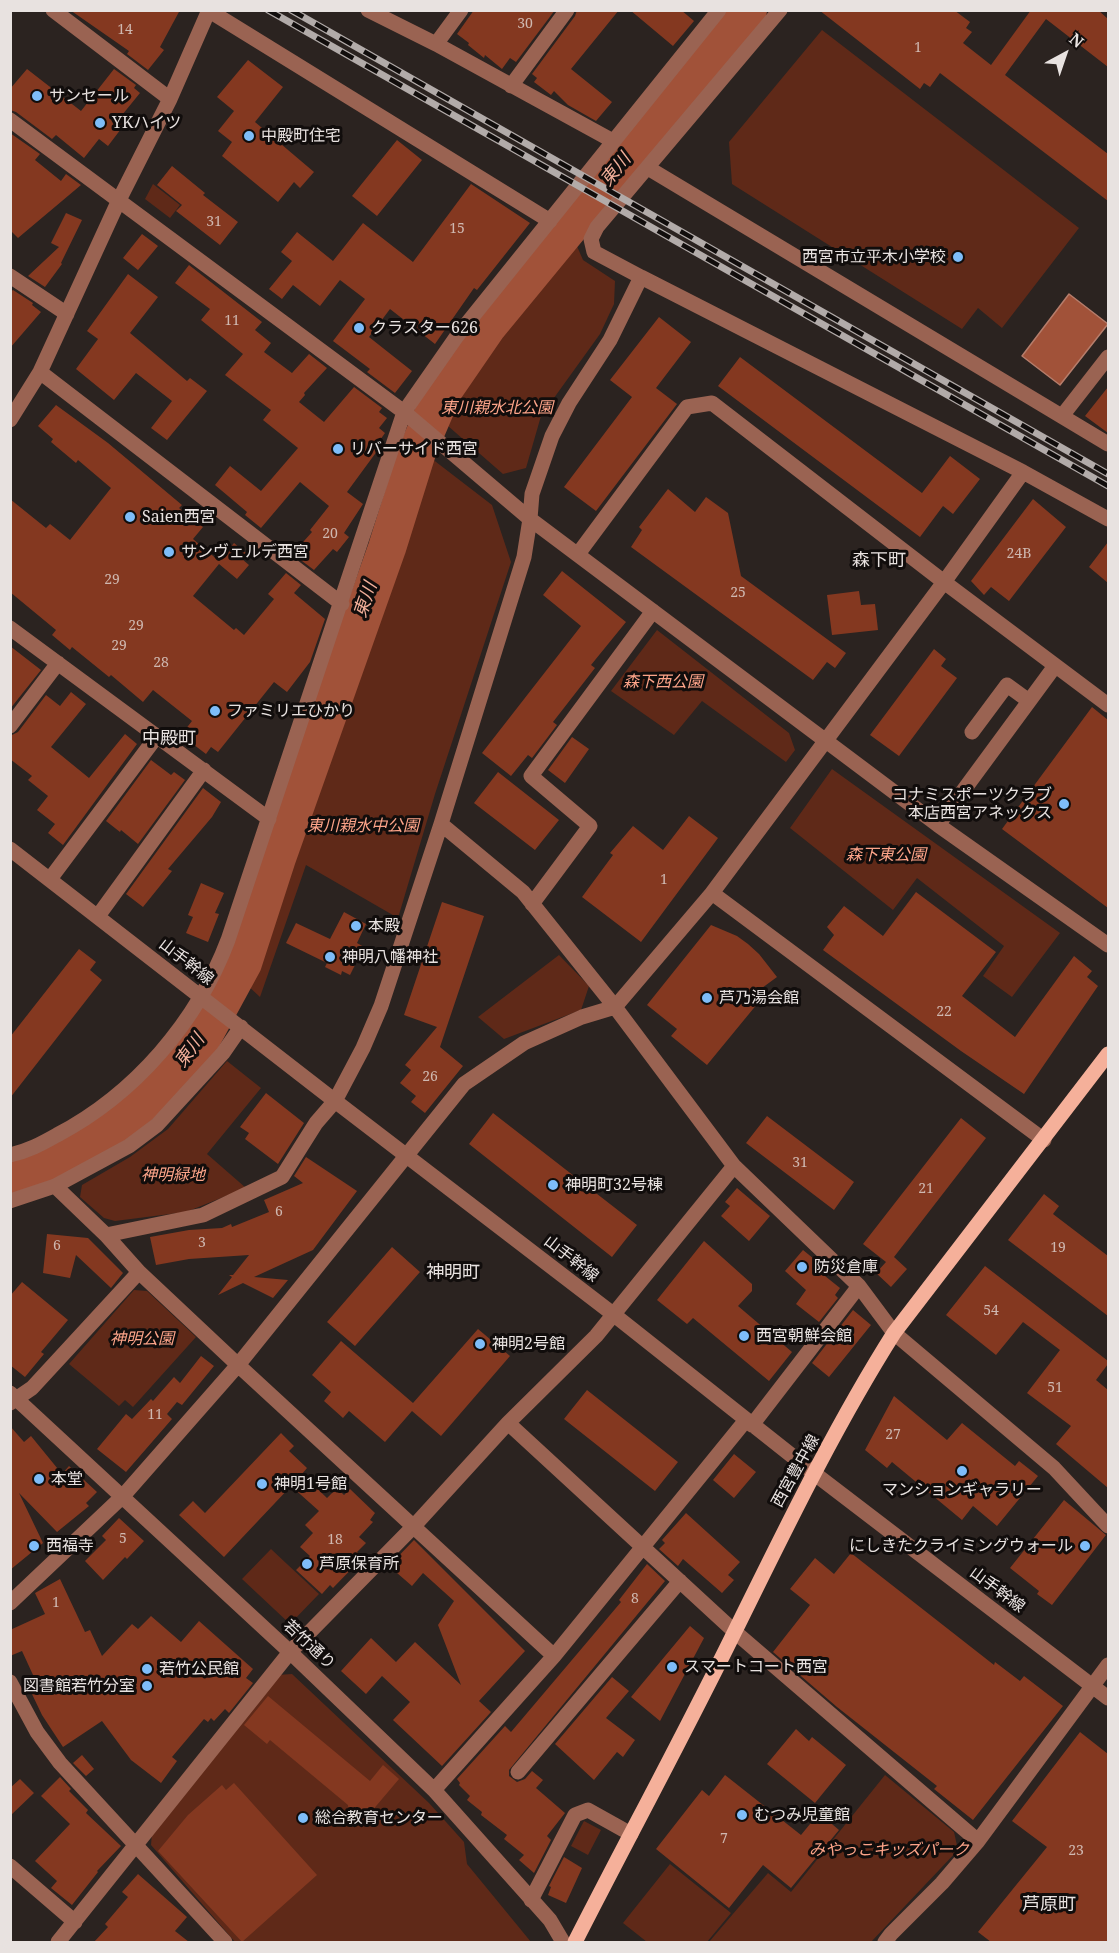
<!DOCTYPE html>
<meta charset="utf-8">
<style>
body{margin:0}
#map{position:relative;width:1119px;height:1953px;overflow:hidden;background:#2b2320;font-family:"Noto Serif",serif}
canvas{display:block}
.frame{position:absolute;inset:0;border:12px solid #e8e2e0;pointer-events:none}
.north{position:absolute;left:1035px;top:24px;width:60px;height:60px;-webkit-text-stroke:4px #110d0c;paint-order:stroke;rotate:40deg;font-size:16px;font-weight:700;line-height:24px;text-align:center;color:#e8e2e0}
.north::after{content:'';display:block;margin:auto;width:21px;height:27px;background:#e8e2e0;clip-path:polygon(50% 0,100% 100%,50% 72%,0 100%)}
</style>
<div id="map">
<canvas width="1119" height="1953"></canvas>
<div class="frame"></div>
<div class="north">N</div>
</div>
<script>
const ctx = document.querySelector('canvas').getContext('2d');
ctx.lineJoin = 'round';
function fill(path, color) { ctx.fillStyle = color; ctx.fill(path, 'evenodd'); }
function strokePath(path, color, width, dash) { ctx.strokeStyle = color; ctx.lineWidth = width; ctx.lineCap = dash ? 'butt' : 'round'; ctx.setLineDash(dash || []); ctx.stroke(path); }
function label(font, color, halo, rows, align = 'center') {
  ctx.font = font + ' "Noto Serif","Noto Sans JP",serif'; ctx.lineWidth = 6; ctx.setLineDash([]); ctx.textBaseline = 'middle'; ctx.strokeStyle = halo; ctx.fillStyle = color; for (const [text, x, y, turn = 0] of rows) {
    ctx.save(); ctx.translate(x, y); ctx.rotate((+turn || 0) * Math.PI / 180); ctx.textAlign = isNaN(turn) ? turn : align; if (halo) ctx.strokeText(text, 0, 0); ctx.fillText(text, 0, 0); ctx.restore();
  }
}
fill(new Path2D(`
 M822,30L1079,228L1002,328L978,308L962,329L732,184L729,142Z
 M153,184L180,205L170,218L145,199Z
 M573,237L583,260L615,281L614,304L600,334L541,416L526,468L503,474L440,419C472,352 527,295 573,237Z
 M427,455L492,505L511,562L435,794L398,918L306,865L260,997L246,984Z
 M657,630L789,733L795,750L786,762L702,701L674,735L611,691Z
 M832,769L1060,933L1012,997L983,976L1004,946L917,878L893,910L790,828Z
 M559,955L589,986L581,1010L504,1039L478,1017Z
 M227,1061L261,1088L207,1154L246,1188L186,1212L115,1221L104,1218L80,1197L82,1185L130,1157L168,1129Z
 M134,1290L147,1291L196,1337L133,1407L125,1400L119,1406L69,1364Z
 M271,1549L319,1594L290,1624L242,1579Z
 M292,1674L429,1803L464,1842L467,1864L531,1942H235L151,1845L152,1833L277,1675Z
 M885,1775L954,1832L958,1850L871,1942H709L768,1873L791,1892Z
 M584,1821L601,1830L588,1855L571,1846Z
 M670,1864L731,1913L707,1942H647L623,1923Z`), '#5f2918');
const water = new Path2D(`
 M1069,294L1108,324L1060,385L1022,356Z`);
fill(water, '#a15239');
strokePath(water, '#b67d6b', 1.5);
strokePath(new Path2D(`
 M10,1178L48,1168L113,1128L168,1082L200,1042L243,963L277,858L387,548L417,452L443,391L487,327L748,10`), '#a15239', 38);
fill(new Path2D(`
 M70,10H180L160,47L164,50L148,70L127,54L129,51Z
 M474,10H555L516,62L510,58L502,69L485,55L484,58L468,45L469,43L457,34Z
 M577,10H619L571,69L612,102L596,121L568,105L554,91L551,95L534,82L537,78L532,74L575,16Z
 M630,10H681L694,21L673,46Z
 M819,10H954L970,22L966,28L972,32L963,43L991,65L1031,10H1098L1108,19V67L1046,19L1005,75L1108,154V201L940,73L930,87L924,83L920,89Z
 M248,60L283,87L255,122L314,172L300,188L294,182L278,202L222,156L232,142L218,131L234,111L217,97Z
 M27,69L81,111L114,69L136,85L134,88L140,93L118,120L124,125L108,146L99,139L84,158L56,135L52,139L16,112L10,110V89Z
 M10,133L40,154L35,160L61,181L66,174L81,185L18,238L10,230Z
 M397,140L422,160L377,216L352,196Z
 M172,166L205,193L203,195L238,222L220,245L176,211L182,205L157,185Z
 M471,184L530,223L477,290L474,288L435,344L390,309L369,337L412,371L395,393L367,372L370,369L333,341L365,299L340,280L320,306L293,285L282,299L269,289L292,261L281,252L297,232L333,261L363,223L413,262Z
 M66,213L82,220L61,263L62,264L45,287L28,276L59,247L51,243Z
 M142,234L158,246L138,270L123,258Z
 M189,265L262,322L255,330L271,343L264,352L292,373L309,354L327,368L304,393L305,395L299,402L324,422L354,387L382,408L379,412L387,418L379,428L385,433L380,440L383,443L347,492L363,504L344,533L349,537L337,552L333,549L314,570L298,558L301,555L296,550L312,532L310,530L329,506L300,482L261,528L245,515L247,512L215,485L230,466L261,491L298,448L263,420L271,410L225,375L243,354L201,320L210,309L175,283Z
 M128,274L158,297L130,333L187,381L190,378L207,391L167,440L151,428L172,401L136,373L114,400L76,369L98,339L87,331Z
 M13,290L33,303L32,305L41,312L10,348V292Z
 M659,317L691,342L656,388L677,404L596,511L564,487L632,397L610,380Z
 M740,357L922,493L950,456L980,479L953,514L943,506L920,537L718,386Z
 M1108,387V433L1085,416Z
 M56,405L108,443L182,505L179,508L203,527L193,539L219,561L234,543L246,553L242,559L249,565L237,579L219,564L193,596L234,630L236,628L244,635L274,599L268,594L286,573L301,585L294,593L325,619L310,662L287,692L274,682L218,752L211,747L206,754L181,735L192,721L153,690L143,702L111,675L109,677L72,647L70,650L52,635L56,630L10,592V499L46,528L50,524L70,540L111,488L78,460L76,463L51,442L53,439L38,426Z
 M668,489L695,512L706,497L728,513L741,576L846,653L835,668L827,662L813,680L631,547L642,530L639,527Z
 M1033,499L1066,527L1009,601L991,587L984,595L971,581Z
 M1108,542V583L1089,567Z
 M562,571L626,622L591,665L595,668L553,722L557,725L532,758L528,755L511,776L482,753L581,626L543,595Z
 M859,591L861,605L875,604L878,630L832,635L827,595Z
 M10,646L41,670L10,709Z
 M934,649L946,659L941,666L957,678L899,756L870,735Z
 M71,692L86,704L51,747L89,778L125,734L137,744L63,845L48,833L55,824L37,810L48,796L28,780L32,776L10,759V736L18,732L46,695L60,706Z
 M1092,707L1108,720V908L1002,829Z
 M572,737L589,749L565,783L548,770Z
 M151,760L171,775L174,772L185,780L138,844L121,830L120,832L106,821Z
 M498,772L559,820L535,850L474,803Z
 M203,788L221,802L212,817L168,869L172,871L143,907L126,894Z
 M689,816L718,838L641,942L582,897L613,855L610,853L633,826L663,850Z
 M201,883L224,893L215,913L219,914L208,942L186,933L193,917L188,915Z
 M916,892L996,952L962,996L1015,1037L1074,956L1092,971L1087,977L1098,986L1024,1094L961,1051L823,950L834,935L827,927L844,906L883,936Z
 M442,902L484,916L440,1047L463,1066L425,1113L411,1102L416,1096L400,1083L411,1070L405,1065L437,1027L404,1015Z
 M344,912L366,924L357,943L364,947L350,975L342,971L341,975L325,967L327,963L286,943L296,923L330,939Z
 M711,925L737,936L748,944L759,954L777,977L762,988L767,992L707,1065L671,1036L677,1029L647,1005Z
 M79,949L96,962L90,970L102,980L10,1098V1037Z
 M266,1093L304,1123L278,1164L245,1139L249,1133L240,1127Z
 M493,1113L637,1225L612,1257L469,1144Z
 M767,1116L854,1182L834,1210L746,1143Z
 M961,1118L986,1138L894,1257L907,1269L891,1287L876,1273L886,1262L863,1244Z
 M306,1157L357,1191L313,1250L254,1277L288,1280L273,1298L243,1283L218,1295L232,1277L229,1275H233L249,1255L189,1259L156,1265L150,1237L189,1230L222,1228L231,1224L232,1227L269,1212L264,1200L303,1183L294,1176Z
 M737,1188L770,1216L749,1241L721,1216L730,1206L725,1202Z
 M1044,1194L1059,1206L1053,1214L1108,1256V1316L1008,1240Z
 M47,1234L88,1238L123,1273L111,1288L76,1255L70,1278L43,1273Z
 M704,1241L752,1284V1291L738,1306L792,1352L769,1381L693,1318L687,1324L657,1300Z
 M392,1247L420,1272L355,1346L327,1322Z
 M803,1250L819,1263L815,1268L840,1288L835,1295L838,1298L819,1322L796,1304L806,1290L785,1271Z
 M985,1266L1108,1361V1364L1096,1380L1108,1390V1488L1056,1444L1071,1426L1027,1393L1060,1350L1023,1322L996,1355L946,1315Z
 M22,1282L68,1320L41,1352L44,1354L25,1377L10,1365V1296Z
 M853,1310L871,1325L829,1377L812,1363Z
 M478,1329L510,1356L441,1436L412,1411L385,1442L349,1411L343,1418L324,1401L331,1392L312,1375L341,1341L413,1403Z
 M201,1356L214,1366L182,1405L177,1402L167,1414L172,1419L126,1472L97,1449L126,1414L132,1419L151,1399L153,1401L174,1377L180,1383Z
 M587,1390L678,1462L655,1491L564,1419Z
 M894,1396L947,1440L962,1423L1015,1466L1019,1461L1038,1476L997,1526L973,1506L962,1520L892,1462L887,1468L865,1450Z
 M10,1426L24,1442L31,1436L62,1474L69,1466L97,1492L86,1503L89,1506L57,1532L19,1493L43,1543L10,1570Z
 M281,1433L294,1446L289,1451L307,1468L302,1474L327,1498L337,1488L344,1495L350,1489L375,1513L370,1520L373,1522L359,1537L366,1543L357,1552L363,1557L333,1588L330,1585L322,1594L296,1570L310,1556L300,1547L313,1533L305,1525L319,1511L291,1486L224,1557L179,1515L193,1501L205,1513Z
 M734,1454L756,1472L734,1498L713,1480Z
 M1064,1500L1106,1535L1052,1605L1037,1594L1039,1591L1010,1568Z
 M686,1513L740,1562L728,1575L734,1580L722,1593L683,1559L678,1566L659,1549L665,1543L662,1540Z
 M119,1518L144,1541L127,1559L125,1557L103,1580L85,1561L106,1540L102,1536Z
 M414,1540L525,1651L479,1701L491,1712L442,1766L393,1720L410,1702L382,1676L366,1694L341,1671L371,1638L396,1662L415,1642L461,1685L438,1625L454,1601L423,1573L412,1586L389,1566Z
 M851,1553L994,1665L995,1662L1020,1681L1024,1676L1063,1706L973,1820L934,1789L937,1786L837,1707L773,1652L810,1605L790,1589L815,1558L834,1574Z
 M647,1564L665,1581L509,1770V1776L517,1782L525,1779L532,1771L543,1780L536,1788L565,1813L547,1836L551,1840L534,1873L519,1860L524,1855L504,1839L507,1835L481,1815L482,1812L467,1800L470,1796L459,1785L460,1783L457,1779L505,1726L511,1732L621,1602L619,1600Z
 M60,1579L85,1632L90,1630L102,1656L132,1624L138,1629L151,1616L181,1642L199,1621L253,1669L246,1678L253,1683L229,1713L225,1709L214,1721L211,1718L208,1722L204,1719L172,1757L177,1761L161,1783L131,1760L102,1721L63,1747L42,1715L31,1692L39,1688L22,1651L10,1656V1630L45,1614L35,1593Z
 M690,1626L704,1638L660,1721L631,1697Z
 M612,1677L629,1691L606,1718L635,1740L623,1757L617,1752L594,1780L555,1744Z
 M268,1696L370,1781L383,1765L399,1779L360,1825L349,1823L348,1805L270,1740L267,1744L244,1725Z
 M796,1729L809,1741L812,1737L846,1765L815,1803L767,1764Z
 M1080,1732L1108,1754V1942H991L978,1932L1047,1847L1012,1821Z
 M82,1755L94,1769L86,1776L73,1763Z
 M725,1775L801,1835L819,1813L839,1830L791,1888L763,1865L729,1908L656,1849L702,1790L709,1796Z
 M60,1777L71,1789L69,1791L88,1810L86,1813L121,1846L97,1871L98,1872L72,1905L51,1888L57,1881L35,1861L70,1824L41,1796Z
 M20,1779L34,1793L10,1816V1788Z
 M234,1783L317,1875L242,1942L158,1851L188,1815L222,1785L226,1790Z
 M564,1857L582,1868L566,1903L548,1895L551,1887L549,1886Z
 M138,1874L187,1917L175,1931L189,1942H94L108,1927L105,1924L128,1897L122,1892Z`), '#843820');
strokePath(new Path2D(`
 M53,10L170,99
 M208,10L550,221
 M368,10L436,44L613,141
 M436,44L461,10
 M511,86L567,10
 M10,120L404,412L530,519L938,825L1108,945
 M648,168L1108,444
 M10,276L67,314
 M641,277L1023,472L1108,519
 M40,372L342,604
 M1062,416L1108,357
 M10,420L40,372L119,200L170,99L209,10
 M1023,472L944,582L1108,705
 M10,628L269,819
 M10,726L58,663
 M972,732L1007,685L1029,701
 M441,824L523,892L615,1007L734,1166L859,1286L894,1333L1054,1468L1108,1526
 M938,825L1055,666
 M10,849L335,1101L613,1314L815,1474L1108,1698
 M50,879L157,736
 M712,893L1044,1140
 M532,904L590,826L531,776L653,611
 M98,916L204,770
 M10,1155C28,1151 41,1144 57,1135C135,1094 197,1022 228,940L404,412L457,336L719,10
 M55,1186L106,1235L139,1272L238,1365L554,1656
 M10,1201L55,1186L129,1146L157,1125L223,1053L241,1027
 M106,1235L203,1215L282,1177L316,1123L335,1101L363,1048L381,1006L441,824L524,557L530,519L532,494L552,436L569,403L610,340L641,277L594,252L591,239L597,227L780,10
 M10,1393L290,1652L434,1790L550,1920L563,1942
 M10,1403L32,1388L139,1272
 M508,1423L735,1632L978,1841
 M752,1425L859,1286
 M10,1603L123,1496L238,1365L464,1084L524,1043L582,1017L615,1007L712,893L944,582L712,403L687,407L578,554
 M10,1682L37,1732L60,1763L225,1942
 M518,1772L680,1581
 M434,1790L554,1656L746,1420
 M10,1866L75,1922
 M531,1900L575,1815L588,1810L631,1834
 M58,1942L290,1652L414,1526L508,1423L596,1336L734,1166
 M885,1942L891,1934L942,1883L978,1841L1108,1665`), '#9a6352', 15);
strokePath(new Path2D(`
 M575,1942C628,1838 684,1735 735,1631C785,1530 834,1428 894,1333L1108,1054`), '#f5b09a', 15);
const rail = new Path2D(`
 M268,10L1108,486
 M291,10L1108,474`);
strokePath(rail, '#b2aba9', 7);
strokePath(rail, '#110d0c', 4.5, [14]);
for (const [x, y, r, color] of [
 [37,96,6,"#7ebdf9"],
 [100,123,6,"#7ebdf9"],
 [249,136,6,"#7ebdf9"],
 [958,257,6,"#7ebdf9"],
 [359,328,6,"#7ebdf9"],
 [338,449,6,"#7ebdf9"],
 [130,517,6,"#7ebdf9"],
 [169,552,6,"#7ebdf9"],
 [215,711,6,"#7ebdf9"],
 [1064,804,6,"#7ebdf9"],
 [356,926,6,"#7ebdf9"],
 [330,957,6,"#7ebdf9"],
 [707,998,6,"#7ebdf9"],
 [553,1185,6,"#7ebdf9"],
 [802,1267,6,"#7ebdf9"],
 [744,1336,6,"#7ebdf9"],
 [480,1344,6,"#7ebdf9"],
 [962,1471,6,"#7ebdf9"],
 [39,1479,6,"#7ebdf9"],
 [262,1484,6,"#7ebdf9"],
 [34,1546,6,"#7ebdf9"],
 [1085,1546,6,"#7ebdf9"],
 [307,1564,6,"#7ebdf9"],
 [672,1667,6,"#7ebdf9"],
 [147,1669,6,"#7ebdf9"],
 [147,1686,6,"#7ebdf9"],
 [742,1815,6,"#7ebdf9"],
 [303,1818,6,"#7ebdf9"]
]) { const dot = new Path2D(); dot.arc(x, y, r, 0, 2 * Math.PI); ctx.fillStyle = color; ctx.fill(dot); strokePath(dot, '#110d0c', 2); }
label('14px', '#cfb8b0', null, [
 ["30",525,24],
 ["14",125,30],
 ["1",918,48],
 ["31",214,222],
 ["15",457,229],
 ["11",232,321],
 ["20",330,534],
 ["24B",1019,554],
 ["29",112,580],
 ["25",738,593],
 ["29",136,626],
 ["29",119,646],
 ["28",161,663],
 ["1",664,880],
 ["22",944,1012],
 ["26",430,1077],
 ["31",800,1163],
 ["21",926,1189],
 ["6",279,1212],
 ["3",202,1243],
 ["6",57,1246],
 ["19",1058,1248],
 ["54",991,1311],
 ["51",1055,1388],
 ["11",155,1415],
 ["27",893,1435],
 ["5",123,1539],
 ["18",335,1540],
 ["8",635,1599],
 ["1",56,1603],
 ["7",724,1839],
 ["23",1076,1851]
]);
label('16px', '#e8e2e0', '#110d0c', [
 ["サンセール",49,96],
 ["YKハイツ",112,123],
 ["中殿町住宅",261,136],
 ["西宮市立平木小学校",946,257,"right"],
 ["クラスター626",371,328],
 ["リバーサイド西宮",350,449],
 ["Saien西宮",142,517],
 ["サンヴェルデ西宮",181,552],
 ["ファミリエひかり",227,711],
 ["コナミスポーツクラブ",1052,795,"right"],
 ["本店西宮アネックス",1052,813,"right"],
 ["本殿",368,926],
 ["神明八幡神社",342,957],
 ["芦乃湯会館",719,998],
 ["神明町32号棟",565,1185],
 ["防災倉庫",814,1267],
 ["西宮朝鮮会館",756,1336],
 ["神明2号館",492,1344],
 ["本堂",51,1479],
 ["神明1号館",274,1484],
 ["マンションギャラリー",962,1490,"center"],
 ["西福寺",46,1546],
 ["にしきたクライミングウォール",1073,1546,"right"],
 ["芦原保育所",319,1564],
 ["スマートコート西宮",684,1667],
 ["若竹公民館",159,1669],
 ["図書館若竹分室",135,1686,"right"],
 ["むつみ児童館",754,1815],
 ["総合教育センター",315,1818]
], 'left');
label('italic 16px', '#fda489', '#110d0c', [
 ["東川親水北公園",497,408],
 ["森下西公園",663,682],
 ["東川親水中公園",363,826],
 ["森下東公園",886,855],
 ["神明緑地",173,1175],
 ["神明公園",142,1339],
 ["みやっこキッズパーク",889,1850]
]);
label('16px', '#e8e2e0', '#110d0c', [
 ["山手幹線",186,962,38],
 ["山手幹線",571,1259,38],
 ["西宮豊中線",796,1471,-61],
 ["山手幹線",997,1590,37],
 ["若竹通り",309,1645,43]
]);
label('italic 18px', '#f2af9a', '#110d0c', [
 ["東川",616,170,-51],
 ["東川",366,600,-71],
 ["東川",190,1051,-54]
]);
label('18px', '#e8e2e0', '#110d0c', [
 ["森下町",879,561],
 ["中殿町",169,739],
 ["神明町",453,1273],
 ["芦原町",1049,1905]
]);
</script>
